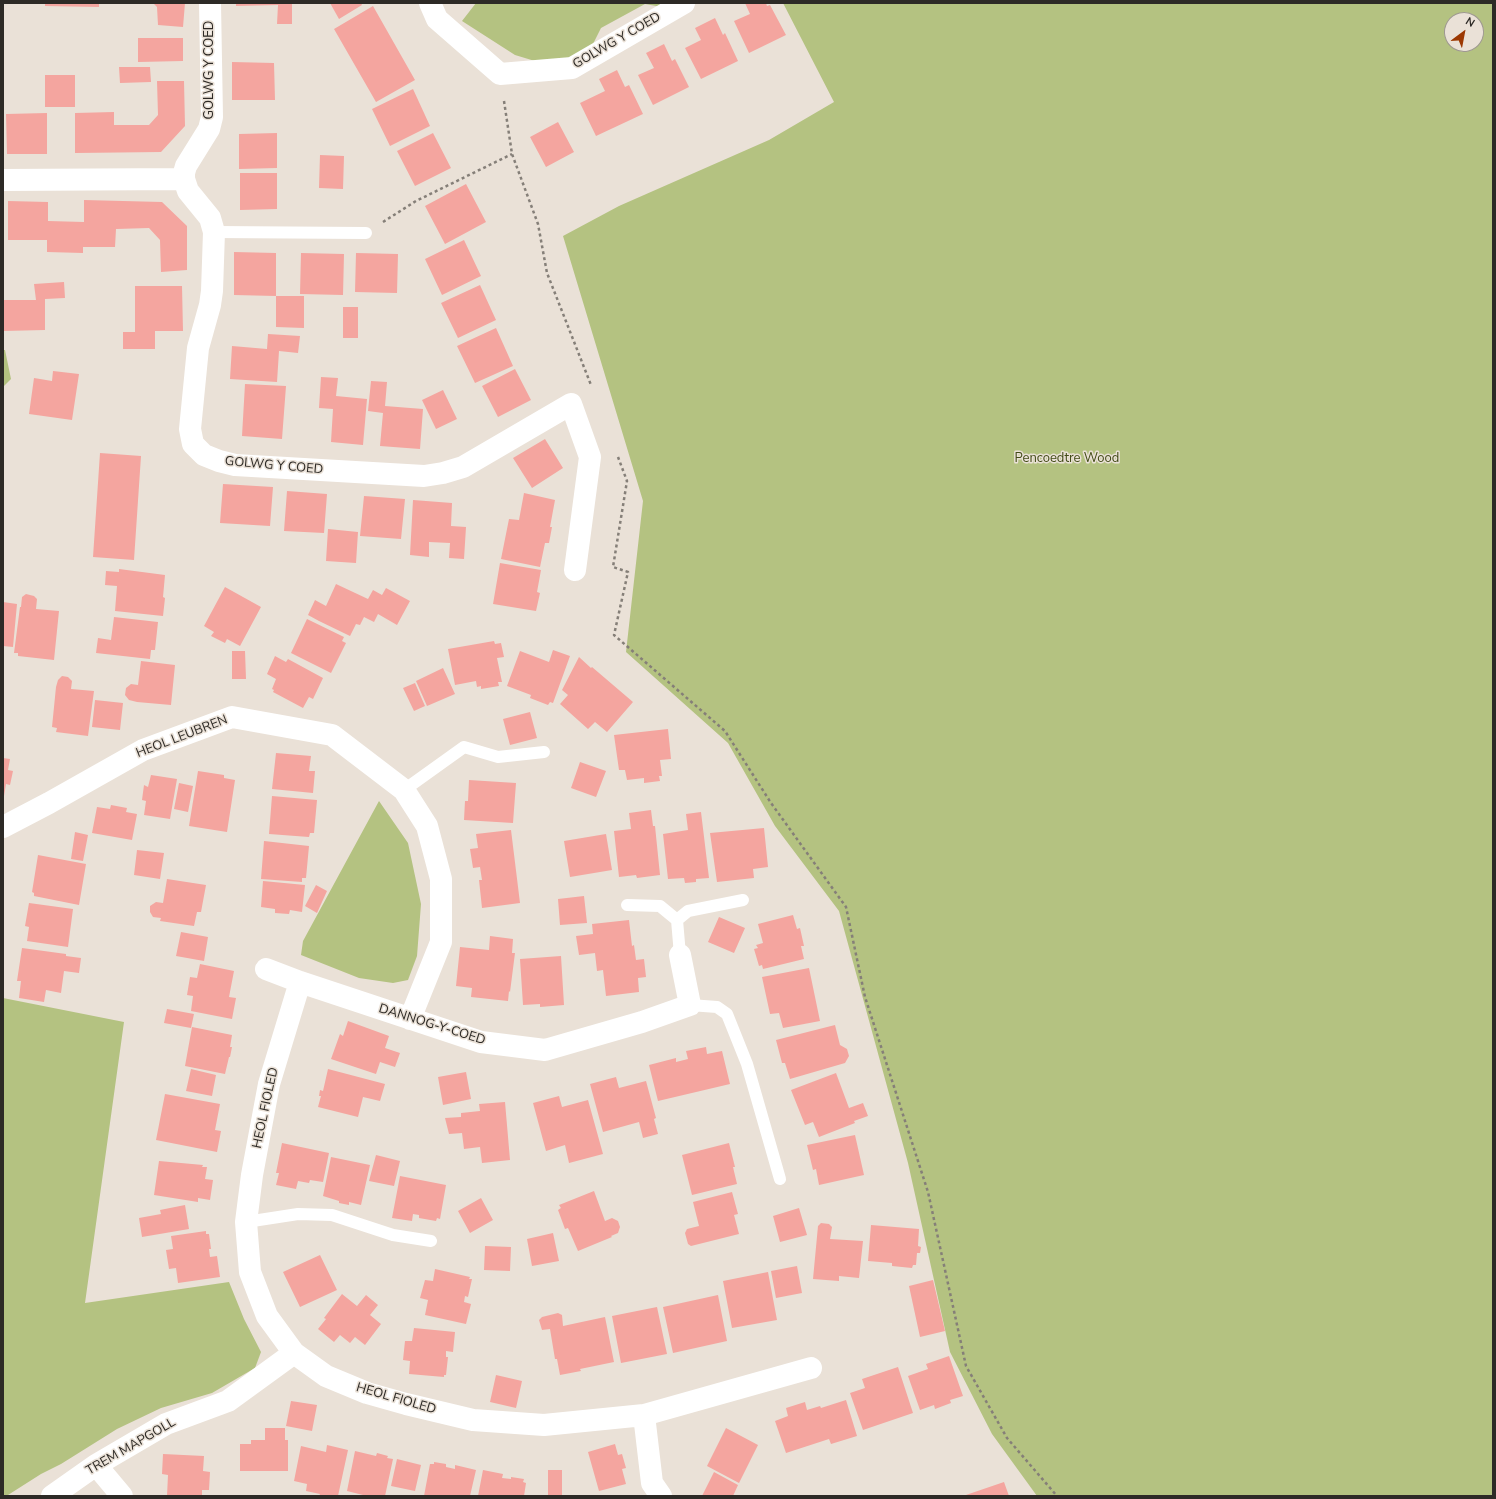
<!DOCTYPE html>
<style>
body{margin:0}
#map{position:relative;width:1496px;height:1499px;overflow:hidden;background:#eae1d7;font-family:"Nunito Sans",sans-serif}
canvas{display:block}
.frame{position:absolute;inset:0;border:4px solid #2d2a26;pointer-events:none}
.north{position:absolute;left:1444px;top:12px;width:40px;height:40px;box-sizing:border-box;background:#eae1d7;border:1px solid #9e9890;border-radius:50%;rotate:32deg;font-size:11px;font-weight:700;line-height:16px;text-align:center;color:#2d2a26}
.north::after{content:'';display:block;margin:auto;width:14px;height:18px;background:#9c3802;clip-path:polygon(50% 0,100% 100%,50% 72%,0 100%)}
</style>
<div id="map">
<canvas width="1496" height="1499"></canvas>
<div class="frame"></div>
<div class="north">N</div>
</div>
<script>
const ctx = document.querySelector('canvas').getContext('2d');
ctx.lineJoin = 'round';
function fill(path, color) { ctx.fillStyle = color; ctx.fill(path, 'evenodd'); }
function strokePath(path, color, width, dash) { ctx.strokeStyle = color; ctx.lineWidth = width; ctx.lineCap = dash ? 'butt' : 'round'; ctx.setLineDash(dash || []); ctx.stroke(path); }
function label(font, color, halo, rows, align = 'center') {
  ctx.font = font + ' "Nunito Sans",sans-serif'; ctx.lineWidth = 3; ctx.setLineDash([]); ctx.textBaseline = 'middle'; ctx.strokeStyle = halo; ctx.fillStyle = color; for (const [text, x, y, turn = 0] of rows) {
    ctx.save(); ctx.translate(x, y); ctx.rotate((+turn || 0) * Math.PI / 180); ctx.textAlign = isNaN(turn) ? turn : align; if (halo) ctx.strokeText(text, 0, 0); ctx.fillText(text, 0, 0); ctx.restore();
  }
}
fill(new Path2D(`
 M476,3H668L662,7L645,4L601,28L590,50L548,65L515,55L462,21Z
 M783,3H1493V1496H1037L992,1434L950,1352L908,1163L839,911L775,826L728,743L626,652L643,501L563,236L619,206L769,140L834,102ZM1452,20H1476V44H1452Z
 M3,350H5L11,379L3,387Z
 M379,801L408,843L421,904L417,956L408,980L393,983L359,978L301,955L303,941Z
 M3,998L124,1022L85,1303L229,1282L244,1319L261,1352L255,1368L212,1393L161,1408L117,1429L61,1464L41,1474L8,1495L3,1496Z`), '#b4c281');
fill(new Path2D(`
 M45,3H99V7L45,6Z
 M153,3H185L183,27L158,25L157,7Z
 M236,3H292V24H277L278,5L236,6Z
 M330,3H361L362,5L339,19Z
 M745,3H766L767,6L770,5L786,35L749,53L734,21L750,14Z
 M373,6L415,80L376,102L334,29Z
 M715,18L723,35L725,33L738,61L701,79L685,48L701,40L695,28Z
 M138,38H183V61L138,62Z
 M664,44L672,61L675,59L689,87L653,105L638,75L654,68L646,53Z
 M232,62L274,63L275,100H232Z
 M119,67H150L151,82L120,83Z
 M617,70L625,87L629,85L643,114L596,136L580,103L605,91L599,79Z
 M45,75H75V107H45Z
 M157,81H184L185,126L161,152L75,153V113L114,112V125H149L158,115Z
 M413,89L430,126L390,146L372,109Z
 M47,113V154H7L6,114Z
 M558,122L574,152L546,167L530,137Z
 M277,133V168L239,169V134Z
 M433,133L451,168L415,186L397,151Z
 M320,155L344,156L343,189L319,188Z
 M240,173H277V209L240,210Z
 M466,184L486,222L445,244L425,206Z
 M84,200L162,202L187,226V270L161,272L160,240L149,228L116,229L115,247H83V253L47,252V240H8V201L48,202V221L84,222Z
 M464,240L481,276L442,295L425,259Z
 M234,252L276,253V296H304V328L276,327V296L234,295Z
 M301,253L344,254L343,295L300,294Z
 M356,253L398,254L397,293L355,292Z
 M64,282L65,298L45,299V330L3,331V300H36L34,284Z
 M480,285L496,320L458,338L441,303Z
 M135,286H182L183,331H155V349H123V332H135Z
 M343,307H358V338H343Z
 M496,328L513,366L475,383L457,346Z
 M268,334L300,336L298,353L279,351L277,382L230,379L232,346L267,349Z
 M515,369L531,400L498,417L482,386Z
 M53,371L79,374L72,420L29,414L34,378L52,381Z
 M321,377L338,378L336,396L367,399L363,445L331,442L333,409L319,408Z
 M371,381L387,382L385,406L423,409L420,449L380,446L383,413L368,411Z
 M245,384L286,386L282,439L242,436Z
 M443,390L457,419L436,429L422,400Z
 M545,439L563,468L532,488L513,458Z
 M100,453L141,456L134,560L93,557Z
 M223,484L273,487L270,526L220,523Z
 M287,491L327,494L324,533L284,531Z
 M524,493L555,500L550,527H552L549,543H545L540,567L501,559L509,519L519,520Z
 M364,496L405,499L401,539L360,536Z
 M413,500L452,503L451,526L466,527L464,559L449,558L450,543L429,542V557L410,555Z
 M328,529L358,532L356,563L326,561Z
 M500,563L541,570L537,592L540,593L536,611L493,604Z
 M119,569L165,575L163,597L165,598L163,616L115,611L117,586L105,585L106,571L119,572Z
 M336,584L368,599L373,590L382,595L386,588L410,601L397,625L378,614L374,622L364,617L360,625L356,624L350,636L319,621L308,615L315,600L326,606Z
 M225,587L261,607L240,646L227,639L225,643L211,636L214,632L204,626Z
 M26,594L34,596L37,599L36,609L59,611L54,660L18,656V653H14L20,607H21L22,597Z
 M3,602L17,604L13,647L3,646Z
 M114,617L158,622L155,650H151L150,659L96,653L98,638L111,640Z
 M307,619L344,637L342,641L346,643L331,673L291,653Z
 M494,641L495,644L501,643L504,657L497,658L502,682H498L499,686L481,689V686L477,687L476,681L455,685L448,649Z
 M553,650L570,656L553,703L550,702L548,705L530,698L531,695L507,686L520,651L549,662Z
 M232,651H245L246,679H232Z
 M275,656L286,662L288,659L323,678L313,699L309,697L303,708L273,692L274,690L272,689L276,679L267,674Z
 M579,657L591,668L592,667L633,702L607,732L595,722L588,729L560,704L568,695L562,690Z
 M141,661L175,665L171,705L137,702L129,700L125,695L126,688L131,684L138,685Z
 M443,668L455,694L427,706L416,681Z
 M62,676L68,677L72,681L71,689L94,691L88,736L56,732L57,728L52,727L56,687L58,680Z
 M415,683L425,706L414,711L403,688Z
 M95,700L123,703L120,730L92,727Z
 M530,712L537,738L510,745L503,719Z
 M668,729L671,759L660,760L662,776H659L660,781L644,783V778L627,780L625,770H619L614,735Z
 M276,753L311,756L309,771H315L313,793L272,789Z
 M3,758L10,759L8,770L13,771L10,785L6,784L4,796Z
 M580,762L606,771L596,797L571,788Z
 M198,771L224,775V778L235,780L227,832L189,826Z
 M151,775L177,779L170,819L144,815L146,801L142,800L144,785L148,787Z
 M469,780L516,783L513,823L464,820L465,801H468Z
 M179,783L193,786L188,812L174,809Z
 M272,796L317,800L314,833H310L309,837L269,834Z
 M111,805L127,808L126,812L137,814L132,840L92,833L97,807L110,809Z
 M651,810L653,826H655L660,875L637,878L636,875L619,877L614,831L631,829L629,813Z
 M701,812L709,878L696,879V882L685,883L684,878L668,879L663,834L688,830L686,814Z
 M764,828L768,867L753,869L754,878L717,882L710,833Z
 M511,830L520,903L482,908L479,880H482L480,867L473,868L470,849L478,848L476,834Z
 M75,832L88,835L83,861L71,859Z
 M606,834L612,870L570,877L564,841Z
 M264,841L309,846L306,878H302V882L261,879Z
 M137,850L164,853L160,879L134,875Z
 M38,855L86,864L79,905L34,896V893L32,892Z
 M167,879L206,885L201,912H197L194,926L160,921L161,918L153,917L150,912V906L156,902L163,903Z
 M263,881L305,885L302,912L290,910L289,914L275,913V909L261,907Z
 M316,885L327,891L317,913L305,906Z
 M584,896L587,923L560,925L558,899Z
 M29,903L73,909L68,947L27,941L29,927L25,926Z
 M793,915L797,929L800,928L804,946H801L804,959L763,969L762,965L759,966L754,949L758,948L756,945L763,943L758,924Z
 M719,917L745,928L734,953L708,942Z
 M629,920L632,946L634,945L636,960L644,959L646,977L638,978L639,992L606,996L603,970L597,971L595,953L579,955L576,936L593,934L592,924Z
 M181,932L208,937L204,961L176,956Z
 M490,936L513,939L512,953H515L510,992L509,991L508,1001L471,997L472,988L456,986L460,947L489,950Z
 M22,948L66,954V956L81,958L79,973L64,971L61,993L46,990L44,1002L19,998L21,981H17Z
 M561,956L564,1005L540,1007V1004L523,1005L520,959Z
 M200,964L234,971L229,997L236,998L232,1019L191,1011L193,996L187,995L190,977L197,978Z
 M809,968L820,1021L783,1028L779,1013L770,1014L762,977Z
 M167,1009L194,1014L191,1028L164,1023Z
 M348,1021L389,1036L385,1048L400,1053L395,1067L380,1062L376,1074L331,1059L340,1034L343,1036Z
 M835,1025L840,1045L847,1049L849,1056L845,1063L790,1079L785,1063H782L776,1040Z
 M192,1027L232,1035L230,1047H232L230,1057H229L225,1074L185,1066Z
 M706,1047L707,1054L722,1051L730,1084L658,1101L649,1065L676,1058V1062L688,1059L686,1051Z
 M191,1069L216,1075L212,1096L186,1091Z
 M328,1069L385,1084L380,1101L363,1097L358,1117L318,1107L321,1096H319L320,1090L323,1091Z
 M466,1072L471,1099L443,1105L438,1077Z
 M836,1073L849,1108L863,1103L868,1116L854,1121L855,1123L819,1137L813,1122L805,1125L791,1090Z
 M616,1077L619,1088L646,1081L656,1118L654,1119L658,1134L643,1138L639,1122L603,1132L590,1084Z
 M165,1094L220,1104L215,1130L221,1131L217,1152L156,1140Z
 M559,1096L562,1107L588,1100L603,1154L569,1163L565,1145L546,1151L533,1103Z
 M505,1102L510,1160L482,1163L480,1147L464,1149L462,1133L449,1134L445,1118L461,1117V1113L480,1111L479,1104Z
 M855,1135L864,1175L819,1185L816,1169L813,1170L807,1145Z
 M282,1143L329,1153L323,1182L310,1180L309,1183L298,1181L296,1189L276,1185L279,1173H276Z
 M729,1143L735,1167H733L737,1184L692,1195L682,1155Z
 M376,1155L400,1161L394,1186L369,1181Z
 M331,1157L370,1165L361,1205L349,1202V1205L339,1203V1201L323,1196Z
 M159,1161L203,1165L202,1167H207L205,1179L213,1180L210,1200L198,1198V1202L154,1195Z
 M400,1176L446,1185L440,1219L437,1218L436,1221L419,1218V1215L413,1214L412,1221L392,1218Z
 M594,1191L605,1221L612,1218L618,1221L620,1227L618,1233L611,1236L612,1237L578,1251L568,1228L565,1229L558,1210L561,1208L559,1205Z
 M732,1192L738,1214L734,1215L739,1234L691,1246L688,1244L685,1233L687,1229L699,1226L693,1202Z
 M481,1198L493,1220L470,1233L458,1211Z
 M185,1205L189,1229L142,1237L139,1218L161,1214L160,1210Z
 M799,1208L807,1235L780,1242L773,1216Z
 M821,1223L829,1224L832,1227L830,1239L863,1241L859,1278L839,1276V1281L813,1279L818,1226Z
 M871,1225L919,1229L918,1246L921,1247L920,1253H917L916,1265H913L912,1268L892,1266V1263L868,1261Z
 M206,1231V1234H209L211,1249H209L210,1257L217,1256L220,1277L178,1283L176,1268L169,1269L166,1250L173,1249L171,1236Z
 M553,1233L559,1261L532,1266L527,1239Z
 M485,1246L511,1247L510,1271L484,1270Z
 M320,1255L337,1290L300,1307L283,1272Z
 M797,1266L802,1293L776,1298L771,1271Z
 M435,1269L470,1277L469,1279H472L468,1297L465,1296L464,1302L471,1304L466,1324L425,1315L428,1300L420,1298L425,1280L433,1281Z
 M768,1272L777,1320L732,1328L723,1281Z
 M933,1280L945,1331L920,1337L909,1286Z
 M342,1294L357,1306L366,1295L378,1305L370,1315L381,1324L365,1345L355,1337L350,1343L340,1335L334,1342L318,1329L326,1319L324,1318Z
 M718,1295L727,1341L673,1353L663,1307Z
 M657,1307L667,1354L621,1363L612,1316Z
 M558,1313L562,1315L563,1326L605,1317L614,1362L580,1369L581,1371L560,1375L557,1359H555L550,1329L542,1330L539,1320L542,1317Z
 M414,1328L455,1332L453,1352L446,1351V1357H448L446,1375H444V1377L409,1374L410,1361L403,1360L405,1341H412Z
 M949,1356L963,1396L950,1400L951,1403L935,1409L934,1405L920,1410L908,1376L928,1369L926,1364Z
 M898,1367L913,1413L863,1430L850,1393L865,1388L862,1379Z
 M496,1375L522,1381L516,1408L490,1402Z
 M846,1400L857,1436L831,1444L829,1439L786,1453L775,1421L788,1416L786,1408L805,1402L807,1410L820,1406L821,1408Z
 M291,1401L317,1405L312,1431L286,1426Z
 M265,1428H285V1440H288V1471H240V1444H251V1440H265Z
 M726,1428L758,1445L739,1483L707,1466Z
 M615,1444L618,1455L622,1454L626,1468L622,1469L626,1484L599,1491L588,1452Z
 M327,1445L348,1450L338,1496H319L320,1494L306,1491L307,1484L294,1481L301,1446L326,1452Z
 M355,1451L376,1456L377,1453L388,1456L387,1458L393,1459L385,1496H367L347,1491Z
 M163,1454L204,1456L203,1471L210,1472L209,1490H202V1496H167L168,1475L162,1474Z
 M397,1459L421,1465L415,1491L391,1486Z
 M434,1462L446,1464V1467L455,1469V1465L476,1470L470,1496H424L430,1464H434Z
 M483,1470L503,1474L502,1478L511,1479V1477L524,1479L523,1482L526,1483L524,1496H478Z
 M548,1470H562V1496H548Z
 M714,1472L738,1485L733,1496H702Z
 M1004,1482L1009,1496H963Z`), '#f4a59f');
strokePath(new Path2D(`
 M504,101L512,154L538,224L547,273L591,385
 M383,222L416,201L512,154
 M618,457L627,481L613,567L628,572L614,635L725,731L771,803L846,907L865,997L928,1192L966,1366L1007,1438L1057,1496`), '#857f78', 2.5, [3, 3]);
strokePath(new Path2D(`
 M214,232L366,233
 M404,790L464,747L498,757L544,752
 M627,905L660,906L677,920
 M680,955L677,920L688,911L743,900
 M690,1005L717,1007L727,1014L747,1064L780,1179
 M246,1222L298,1214L332,1215L393,1235L431,1241`), '#fff', 12);
strokePath(new Path2D(`
 M430,3L437,19L500,74L572,68L684,3
 M184,179L188,191L210,218L214,232L212,291L210,305L198,348L190,429L193,444L204,455L219,461L235,465L424,476L443,473L463,467L571,404L590,457L575,570
 M3,180L184,179V173L186,166L209,129L212,117L210,3
 M3,827L49,803L143,750L232,717L332,735L404,790L427,826L441,879V942L410,1019
 M266,969L300,982L481,1042L545,1050L642,1022L690,1005L680,955
 M300,982L269,1084L252,1175L246,1222L250,1272L267,1316L294,1353L326,1376L367,1393L406,1404L473,1420L544,1425L644,1415L652,1483L661,1496
 M644,1415L811,1368
 M96,1465L122,1496
 M52,1496L96,1465L166,1424L228,1401L294,1353`), '#fff', 22);
label('13px', '#2d2a26', '#eae1d7', [
 ["GOLWG Y COED",617,41,-30],
 ["GOLWG Y COED",210,70,-90],
 ["GOLWG Y COED",274,466,5],
 ["HEOL LEUBREN",182,737,-21],
 ["DANNOG-Y-COED",432,1025,17],
 ["HEOL FIOLED",266,1108,-78],
 ["HEOL FIOLED",396,1399,16],
 ["TREM MAPGOLL",131,1447,-30]
]);
label('13px', '#424b17', '#eae1d7', [
 ["Pencoedtre Wood",1067,459]
]);
</script>
